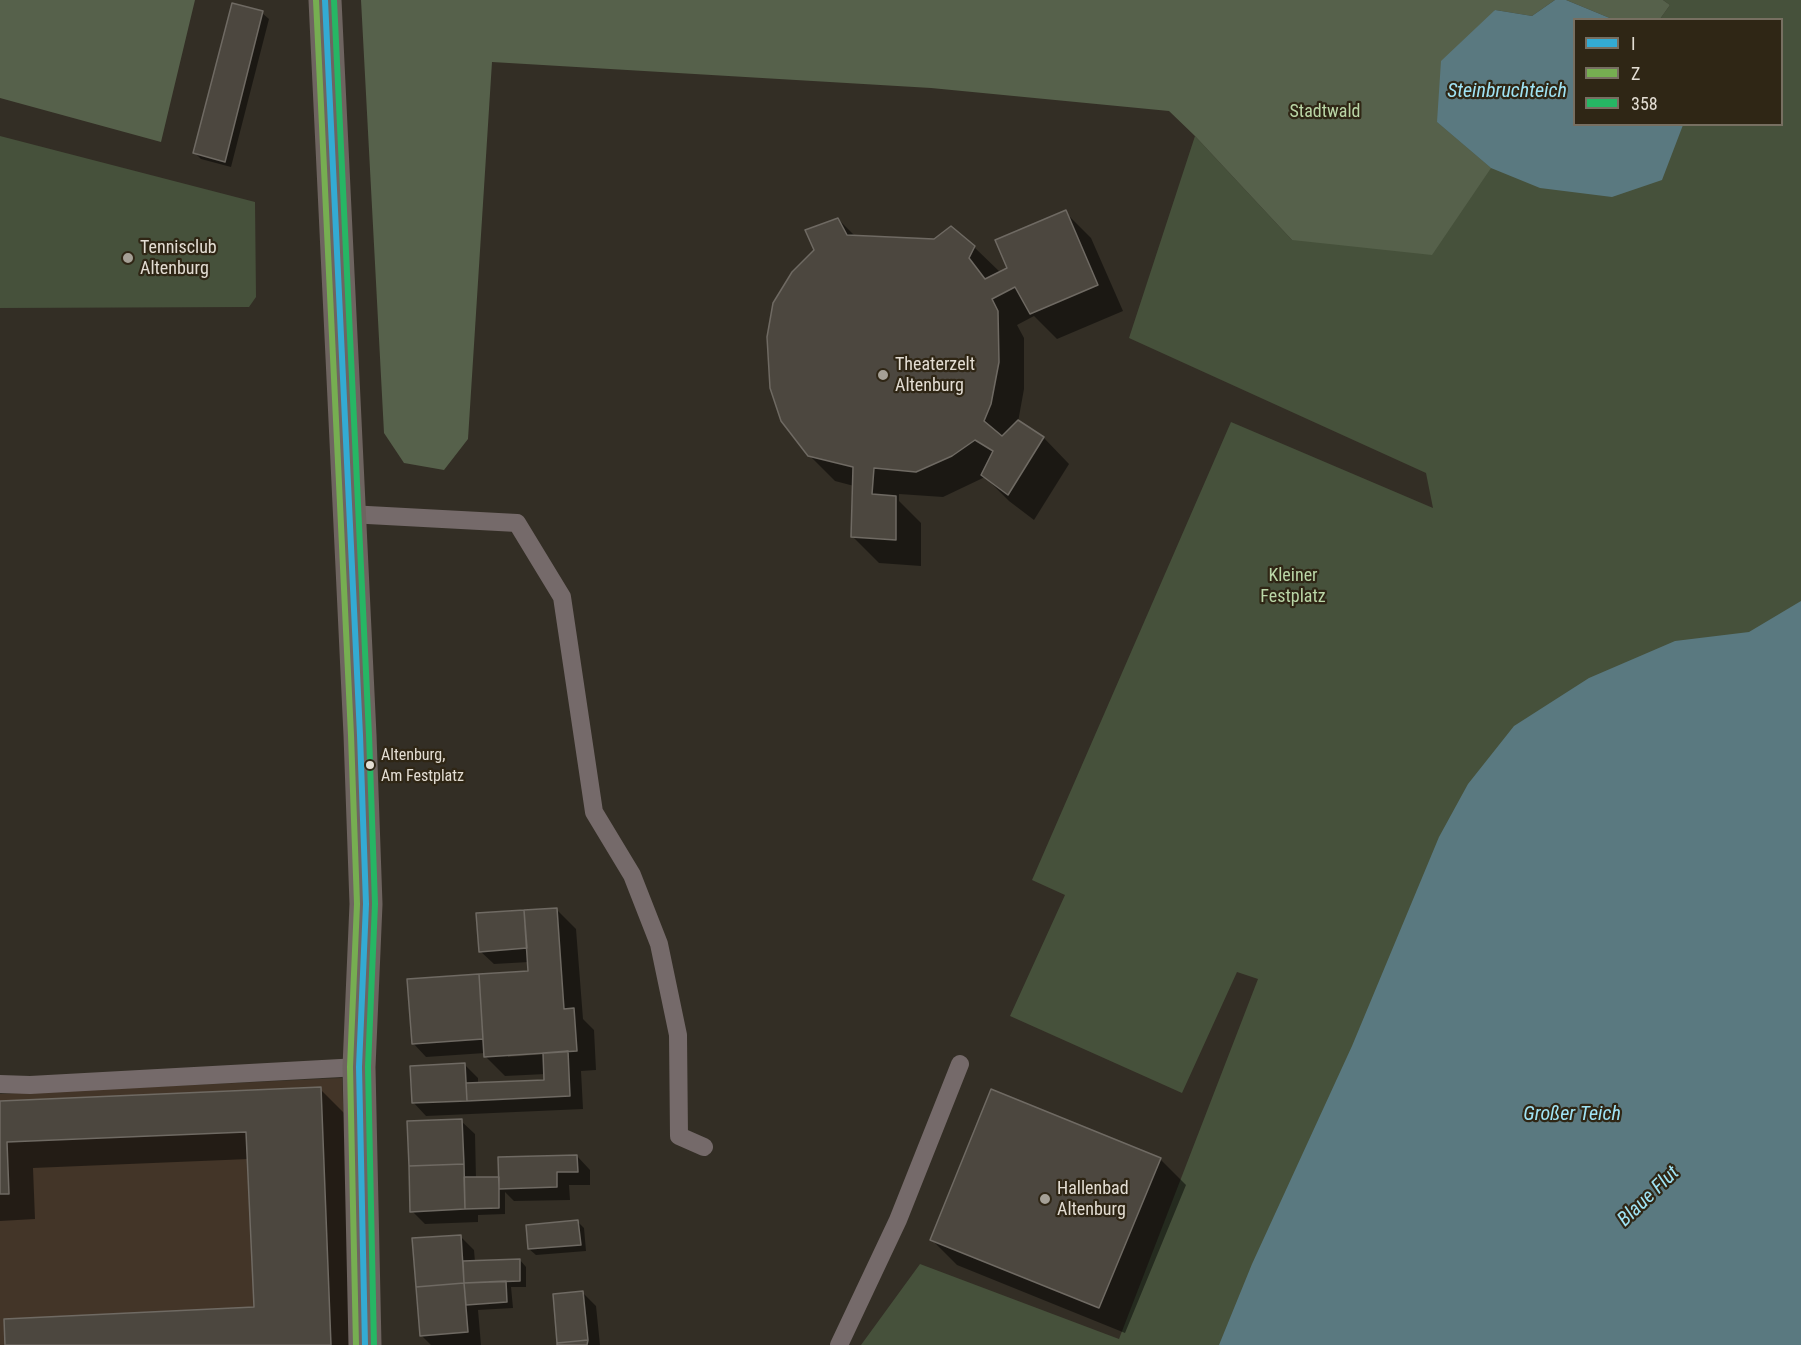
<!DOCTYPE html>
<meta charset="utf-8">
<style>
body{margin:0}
#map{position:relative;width:1801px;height:1345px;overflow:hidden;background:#332e25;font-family:"Roboto Condensed",sans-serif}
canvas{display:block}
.legend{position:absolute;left:1573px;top:18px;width:210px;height:108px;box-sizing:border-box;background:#2f2615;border:2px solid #776f61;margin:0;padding:8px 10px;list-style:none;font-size:18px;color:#e3ddd3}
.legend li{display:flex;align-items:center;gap:12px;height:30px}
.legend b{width:30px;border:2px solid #776f61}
</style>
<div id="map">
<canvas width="1801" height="1345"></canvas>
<ul class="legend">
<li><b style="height:8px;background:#33abd3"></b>I</li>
<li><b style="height:8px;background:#76ae51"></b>Z</li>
<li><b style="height:8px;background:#26b664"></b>358</li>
</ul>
</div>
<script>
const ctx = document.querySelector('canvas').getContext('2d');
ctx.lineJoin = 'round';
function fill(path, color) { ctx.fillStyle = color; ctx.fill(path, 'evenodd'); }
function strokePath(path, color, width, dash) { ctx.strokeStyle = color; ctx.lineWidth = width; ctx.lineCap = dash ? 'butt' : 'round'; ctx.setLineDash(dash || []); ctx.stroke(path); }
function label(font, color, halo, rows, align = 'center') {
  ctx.font = font + ' "Roboto Condensed",sans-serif'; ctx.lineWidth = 4.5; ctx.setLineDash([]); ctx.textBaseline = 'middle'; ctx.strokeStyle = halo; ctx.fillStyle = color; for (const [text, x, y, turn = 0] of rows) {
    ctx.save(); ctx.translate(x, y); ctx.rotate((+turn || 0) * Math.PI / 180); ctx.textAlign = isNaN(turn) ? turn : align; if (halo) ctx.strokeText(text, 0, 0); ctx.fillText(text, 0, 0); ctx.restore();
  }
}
fill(new Path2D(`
 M342,1078L353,1345H0V1094Z`), '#433528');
fill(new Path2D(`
 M1555,0H1566L1612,19L1574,20V124H1782V20L1660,19L1670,5L1663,0H1801V1345H861L920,1264L1119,1339L1258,979L1237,972L1182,1093L1010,1016L1065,895L1032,880L1231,422L1433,508L1426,473L1129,338L1195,136L1292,240L1437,122L1495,10L1532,16Z
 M0,136L255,202L256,297L249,307L0,308Z`), '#46513b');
fill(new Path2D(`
 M0,0H195L161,142L0,98Z
 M361,0H1555L1532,16L1495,10L1437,122L1491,168L1432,255L1292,240L1195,136L1169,111L931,88L492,62L468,439L444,470L404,463L384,433Z
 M1566,0H1663L1670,5L1660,19H1612Z`), '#56614b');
fill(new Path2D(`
 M1555,0H1566L1612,19L1574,20V124L1683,125L1662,180L1612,197L1540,188L1491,168L1437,122L1441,61L1495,10L1532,16Z
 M1801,601V1345H1219L1252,1264L1352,1046L1439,837L1468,784L1514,726L1589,678L1675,641L1749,632Z`), '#5a7980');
fill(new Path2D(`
 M262,13L269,19L231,167L201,159L195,153Z
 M1065,212L1091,238L1123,311L1057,339L1034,316L1017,325L1024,338V389L1018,422L1044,438L1069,464L1034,520L1009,501L985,477L943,497L899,494V501L921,523V566L879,563L853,537L854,486L835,481L809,455L816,250L838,219L856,237L974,247L1001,273L1009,269Z
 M556,909L576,929L583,1019L594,1030L596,1070L581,1071L583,1109L426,1116L413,1102L465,1065L478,1078V1084L546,1081V1074L505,1076L485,1056V1053L426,1057L413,1043L530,972L529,962L494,964L480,951ZM545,1051V1054L508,1057V1054Z
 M320,1089L346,1115L356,1345H7L255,1309L249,1159L33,1168L35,1219L0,1221V1103Z
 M461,1121L475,1134L476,1179L500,1178L577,1156L590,1170V1185H569L570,1200L514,1201L505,1192V1214L478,1215V1222L425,1224L412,1211Z
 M1160,1159L1186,1185L1125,1333L957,1265L931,1239Z
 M578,1222L584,1228L586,1251L536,1255L529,1249Z
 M460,1236L474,1250L475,1262L520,1260L526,1267V1287H511L513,1308L478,1310L481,1345H431L421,1335Z
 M583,1293L596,1306L600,1345H559Z`), '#0007');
const building = new Path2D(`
 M232,3L263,11L225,162L193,153Z
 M1066,210L1098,285L1030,314L1015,287L992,299L998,311L999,362L991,404L984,421L1002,436L1018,420L1044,437L1008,495L981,475L993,451L975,440L952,456L916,472L874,468L872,494L896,496V540L851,537L853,467L808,456L781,421L770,388L767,337L773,303L792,272L814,250L805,230L838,218L847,235L934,239L951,226L975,246L969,258L985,279L1007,268L995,240Z
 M557,908L564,1009L574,1008L577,1051L484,1057L479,974L528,971L524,910Z
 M524,910L527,948L479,952L476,913Z
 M479,974L483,1039L412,1044L407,979Z
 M568,1051L570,1096L467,1101L466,1083L544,1080L543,1053Z
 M465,1063L467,1101L412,1103L410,1066Z
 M321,1087L331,1345H5L4,1319L254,1307L246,1132L7,1142L9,1194H0V1101Z
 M991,1089L1161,1158L1099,1308L930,1240Z
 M462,1119L464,1164L409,1166L407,1121Z
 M577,1155L578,1172H557V1187L499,1189L498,1157Z
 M464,1164L465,1209L410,1212L409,1166Z
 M464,1177H499V1208L465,1209Z
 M578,1220L581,1245L528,1249L526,1225Z
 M461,1235L464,1283L416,1287L412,1238Z
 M520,1259V1281L464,1283L463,1261Z
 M506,1281L507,1302L466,1305L464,1283Z
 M464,1283L468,1332L420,1336L416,1287Z
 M583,1291L588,1340L557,1343L553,1294Z
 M588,1340L587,1345H557V1343Z`);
fill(building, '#4c473f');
strokePath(building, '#6f6a63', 1.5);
strokePath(new Path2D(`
 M349,514L517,523L562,597L594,812L632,875L659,944L678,1035L679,1136L704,1147
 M0,1084L30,1085L359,1067
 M839,1345L898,1220L960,1064`), '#756a6a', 18);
strokePath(new Path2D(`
 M325,0L360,735L366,904L359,1067L365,1345`), '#6e6460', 33);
strokePath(new Path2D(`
 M325,0L360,735L366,904L359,1067L365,1345`), '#33abd3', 6);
strokePath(new Path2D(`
 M316,0L351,735L357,904L350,1067L356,1345`), '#76ae51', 6);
strokePath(new Path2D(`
 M334,0L369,735L375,904L368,1067L374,1345`), '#26b664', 6);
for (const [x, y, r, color] of [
 [128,258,6,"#a5a096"],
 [883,375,6,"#a5a096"],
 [370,765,5,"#e3ddd3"],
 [1045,1199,6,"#a5a096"]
]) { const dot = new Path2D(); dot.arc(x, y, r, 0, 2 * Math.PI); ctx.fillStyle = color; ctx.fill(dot); strokePath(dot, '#2f2615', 2); }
label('16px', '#e3ddd3', '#2f2615', [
 ["Altenburg,",381,756],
 ["Am Festplatz",381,777]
], 'left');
label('18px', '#bad6a6', '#2f2615', [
 ["Stadtwald",1325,112],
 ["Kleiner",1293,576],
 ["Festplatz",1293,597]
]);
label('18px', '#e3ddd3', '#2f2615', [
 ["Tennisclub",140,248],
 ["Altenburg",140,269],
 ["Theaterzelt",895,365],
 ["Altenburg",895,386],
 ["Hallenbad",1057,1189],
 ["Altenburg",1057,1210]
], 'left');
label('italic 20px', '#a0e3f4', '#2f2615', [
 ["Steinbruchteich",1507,92],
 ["Großer Teich",1572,1115],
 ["Blaue Flut",1649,1197,-44]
]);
</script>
